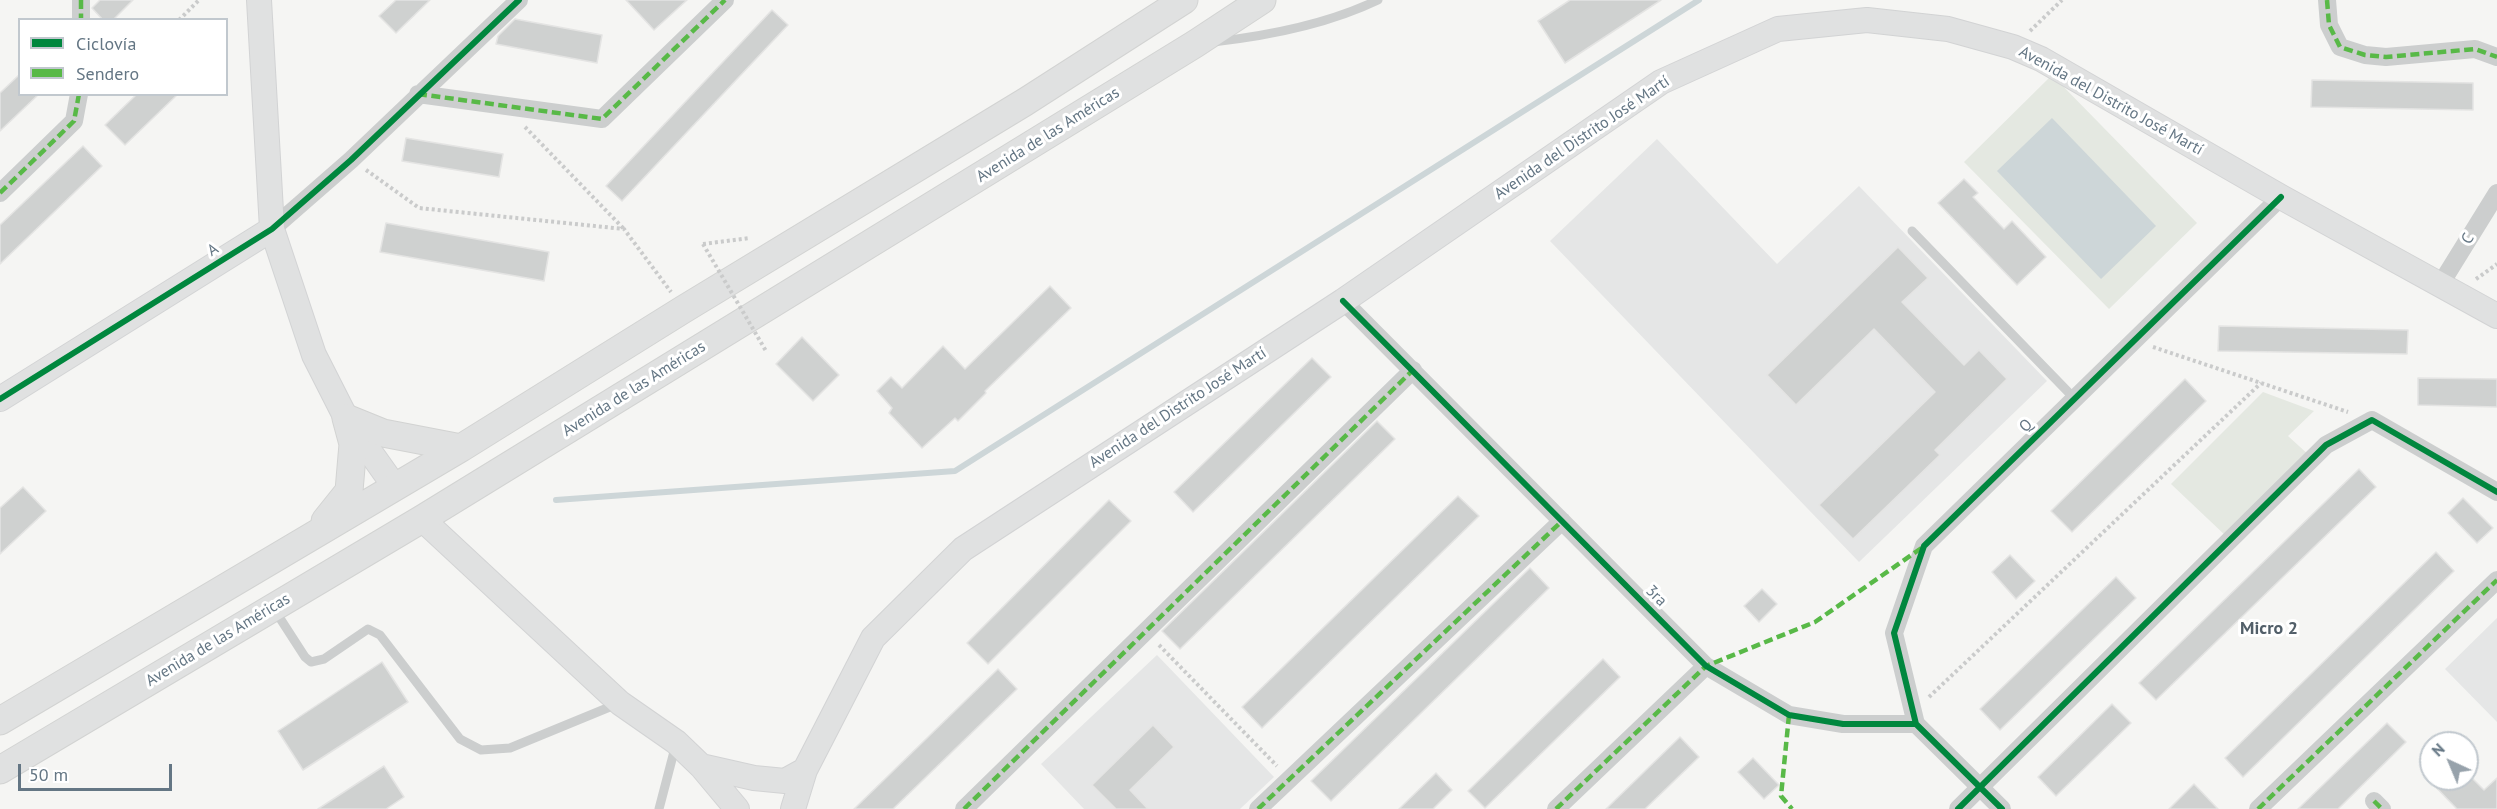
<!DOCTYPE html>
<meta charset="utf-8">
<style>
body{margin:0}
#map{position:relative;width:2497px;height:809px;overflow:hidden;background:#f5f5f3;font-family:"PT Sans",sans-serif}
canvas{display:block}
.legend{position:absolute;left:18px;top:18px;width:210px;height:78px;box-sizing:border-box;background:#fff;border:2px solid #c1c8ce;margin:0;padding:8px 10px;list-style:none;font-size:18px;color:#647684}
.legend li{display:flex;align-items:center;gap:12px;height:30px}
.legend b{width:30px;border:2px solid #c1c8ce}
.north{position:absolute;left:2419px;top:731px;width:60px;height:60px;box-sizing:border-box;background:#fff;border:2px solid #c1c8ce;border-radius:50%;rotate:316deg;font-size:16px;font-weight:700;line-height:24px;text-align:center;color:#647684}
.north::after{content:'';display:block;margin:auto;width:21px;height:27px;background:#97a2ab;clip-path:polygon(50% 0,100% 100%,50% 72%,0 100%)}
.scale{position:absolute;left:18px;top:764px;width:154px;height:27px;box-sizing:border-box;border:3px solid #647684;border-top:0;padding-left:8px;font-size:18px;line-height:21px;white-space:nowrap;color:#647684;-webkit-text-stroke:4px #fff;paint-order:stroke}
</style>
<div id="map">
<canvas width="2497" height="809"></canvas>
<ul class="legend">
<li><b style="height:8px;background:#00873e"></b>Ciclovía</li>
<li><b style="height:8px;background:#58b947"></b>Sendero</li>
</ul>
<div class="north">N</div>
<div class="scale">50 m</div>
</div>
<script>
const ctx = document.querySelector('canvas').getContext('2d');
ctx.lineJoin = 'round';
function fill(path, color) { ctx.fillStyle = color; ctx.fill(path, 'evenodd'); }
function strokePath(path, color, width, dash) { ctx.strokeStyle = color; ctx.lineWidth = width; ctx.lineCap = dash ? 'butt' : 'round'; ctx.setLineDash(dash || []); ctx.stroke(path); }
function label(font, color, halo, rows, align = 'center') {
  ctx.font = font + ' "PT Sans",sans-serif'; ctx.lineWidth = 6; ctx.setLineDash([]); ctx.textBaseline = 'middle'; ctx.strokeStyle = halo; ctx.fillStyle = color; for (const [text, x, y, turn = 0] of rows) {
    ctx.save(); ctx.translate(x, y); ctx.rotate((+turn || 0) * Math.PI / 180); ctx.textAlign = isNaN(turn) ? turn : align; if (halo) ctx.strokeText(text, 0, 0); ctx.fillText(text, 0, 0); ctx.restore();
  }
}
fill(new Path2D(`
 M1657,139L1777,264L1859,186L2047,381L1859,562L1550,241Z
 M2497,618V722L2445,669Z
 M1157,655L1274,777L1240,809H1084L1041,764Z`), '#e5e6e6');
fill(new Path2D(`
 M2052,75L2197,223L2109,309L1964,162Z
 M2263,392L2314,411L2288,436L2310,456L2227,537L2171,484Z`), '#e4e8e1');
fill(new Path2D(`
 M2052,118L2156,226L2101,279L1997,171Z`), '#cdd6d8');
strokePath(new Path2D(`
 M556,500L955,471L1699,0`), '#cdd6d8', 6);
const building = new Path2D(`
 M100,0H133L113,20H103L92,8Z
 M396,0H430L396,33L379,16Z
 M626,0H687L654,30Z
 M1570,0H1661L1565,63L1538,21Z
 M772,10L788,25L622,201L606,186Z
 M515,19L602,35L597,63L496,44L498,36Z
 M20,74V94H39L0,131V93Z
 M2312,80L2473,83V110L2311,107Z
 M137,94H178L125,145L105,125Z
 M406,138L503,154L499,177L402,161Z
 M83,146L102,166L0,264V225Z
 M1964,179L1978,193L1973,197L2004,229L2012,221L2046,257L2017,285L1938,203Z
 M386,223L549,252L544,281L380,252Z
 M1898,247L1928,278L1902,302L1964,365L1979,350L2007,379L1935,450L1940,455L1853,539L1819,505L1935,392L1874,329L1796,405L1767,375Z
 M1050,286L1071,308L985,391L986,393L958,421L955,418L922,448L889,413L892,408L877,391L891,377L902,388L943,346L965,369Z
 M2219,326L2408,330L2407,354L2218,351Z
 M802,337L839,375L813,401L776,364Z
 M1312,358L1331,377L1193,512L1174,492Z
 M2418,378L2497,379V407L2418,405Z
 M2185,379L2206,401L2072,532L2051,511Z
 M1377,421L1395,439L1180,649L1162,631Z
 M2359,469L2376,487L2156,700L2139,683Z
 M23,487L46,511L0,554V508Z
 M1458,496L1479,516L1262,728L1242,707Z
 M2463,498L2493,528L2477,543L2448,513Z
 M1109,500L1131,521L988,664L967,643Z
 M2436,552L2454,571L2243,777L2225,758Z
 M2010,555L2035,581L2016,599L1992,572Z
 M1530,568L1549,588L1331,801L1311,781Z
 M2116,577L2136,598L2000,730L1980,709Z
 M1762,589L1777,604L1759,622L1744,606Z
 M1603,659L1620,677L1485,808L1468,791Z
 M382,662L408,702L303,770L278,731Z
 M998,669L1017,689L893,809H854Z
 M2112,704L2131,723L2056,796L2038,777Z
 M2387,723L2406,742L2338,809H2298Z
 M1153,725L1174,747L1130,790L1148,809H1116L1092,785Z
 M1680,737L1699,757L1645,809H1606Z
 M1753,758L1779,785L1764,799L1738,772Z
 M384,766L404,797L386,809H318Z
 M1436,773L1452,790L1433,809H1399Z
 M2497,778V809H2457L2428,779H2473L2484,790Z
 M2194,784L2218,809H2169Z`);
fill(building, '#cfd1d0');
strokePath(building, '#e4e4e3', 1.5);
const secondary = new Path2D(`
 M259,0L272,229L314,355L346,418L395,487
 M0,399L272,229
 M422,519L620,703L676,742L701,766L737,809
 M701,766L754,778L785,781L805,770
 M793,809L805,770L873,638L963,549L1343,301L1661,82L1778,29L1867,20L1948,29L2013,47L2041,59L2281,197L2497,316`);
const primary = new Path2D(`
 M346,418L383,433L461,448
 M325,521L349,491L353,444L346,418
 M0,721L461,448L684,309L1025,102L1184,0
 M0,770L422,519L1195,44L1262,0`);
strokePath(secondary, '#d2d3d4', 26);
strokePath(primary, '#d2d3d2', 29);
strokePath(new Path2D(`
 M179,20L199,0
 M2030,31L2062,0
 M525,127L624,229
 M366,170L419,208L624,229L671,292
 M703,244L750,238
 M2476,279L2497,264
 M2153,347L2348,412
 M1159,645L1277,766
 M1929,697L2261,383`), '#cacbcb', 4, [3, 3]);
strokePath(new Path2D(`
 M1213,42C1267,36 1328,24 1378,0
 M1912,231L2074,398
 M274,609L305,657L311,662L324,659L368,629L380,635L460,739L481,750L510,748L617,704
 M659,809L676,744`), '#cccece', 9);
strokePath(new Path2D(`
 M81,0V20
 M2327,0L2329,25L2340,47L2365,55L2386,57L2475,49L2497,57
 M418,94L602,119L725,0
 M0,193L74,121L79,94
 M272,229L351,160L519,0
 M2440,285L2497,193
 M1343,301L1706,666L1789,715L1843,724H1916L2002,809
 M1916,724L1894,633L1924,546L2281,197
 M2374,801L2382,809
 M964,809L1413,370
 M1258,809L1562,521
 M1556,809L1706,666
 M1958,809L2326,445L2372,420L2497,492
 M2258,809L2497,580`), '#cccece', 18);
strokePath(secondary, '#e0e1e1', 24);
strokePath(primary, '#e0e1e1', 27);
strokePath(new Path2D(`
 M703,244L766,351`), '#cacbcb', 4, [3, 3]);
strokePath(new Path2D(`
 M81,0V20
 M2327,0L2329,25L2340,47L2365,55L2386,57L2475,49L2497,57
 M418,94L602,119L725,0
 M0,193L74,121L79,94
 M1789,715L1781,796L1792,809
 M2374,801L2382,809
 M964,809L1413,370
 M1258,809L1562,521
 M1556,809L1706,666L1815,622L1923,547
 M2258,809L2497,580`), '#58b947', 4.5, [9, 4.5]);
strokePath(new Path2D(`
 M1343,301L1706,666L1789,715L1843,724H1916L2002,809
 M0,399L272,229L351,160L519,0
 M1916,724L1894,633L1924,546L2281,197
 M1958,809L2326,445L2372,420L2497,492`), '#00873e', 6);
label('16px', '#647684', '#fff', [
 ["Avenida del Distrito José Martí",2111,101,29],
 ["Avenida de las Américas",1048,135,-32],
 ["Avenida del Distrito José Martí",1582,138,-34],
 ["C",2468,239,-58],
 ["A",213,250,-32],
 ["Avenida de las Américas",634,389,-32],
 ["Avenida del Distrito José Martí",1178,408,-33],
 ["Q",2026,426,-45],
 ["3ra",1656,596,45],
 ["Avenida de las Américas",218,640,-31]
]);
label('bold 18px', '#525f69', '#fff', [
 ["Micro 2",2269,629]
]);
</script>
